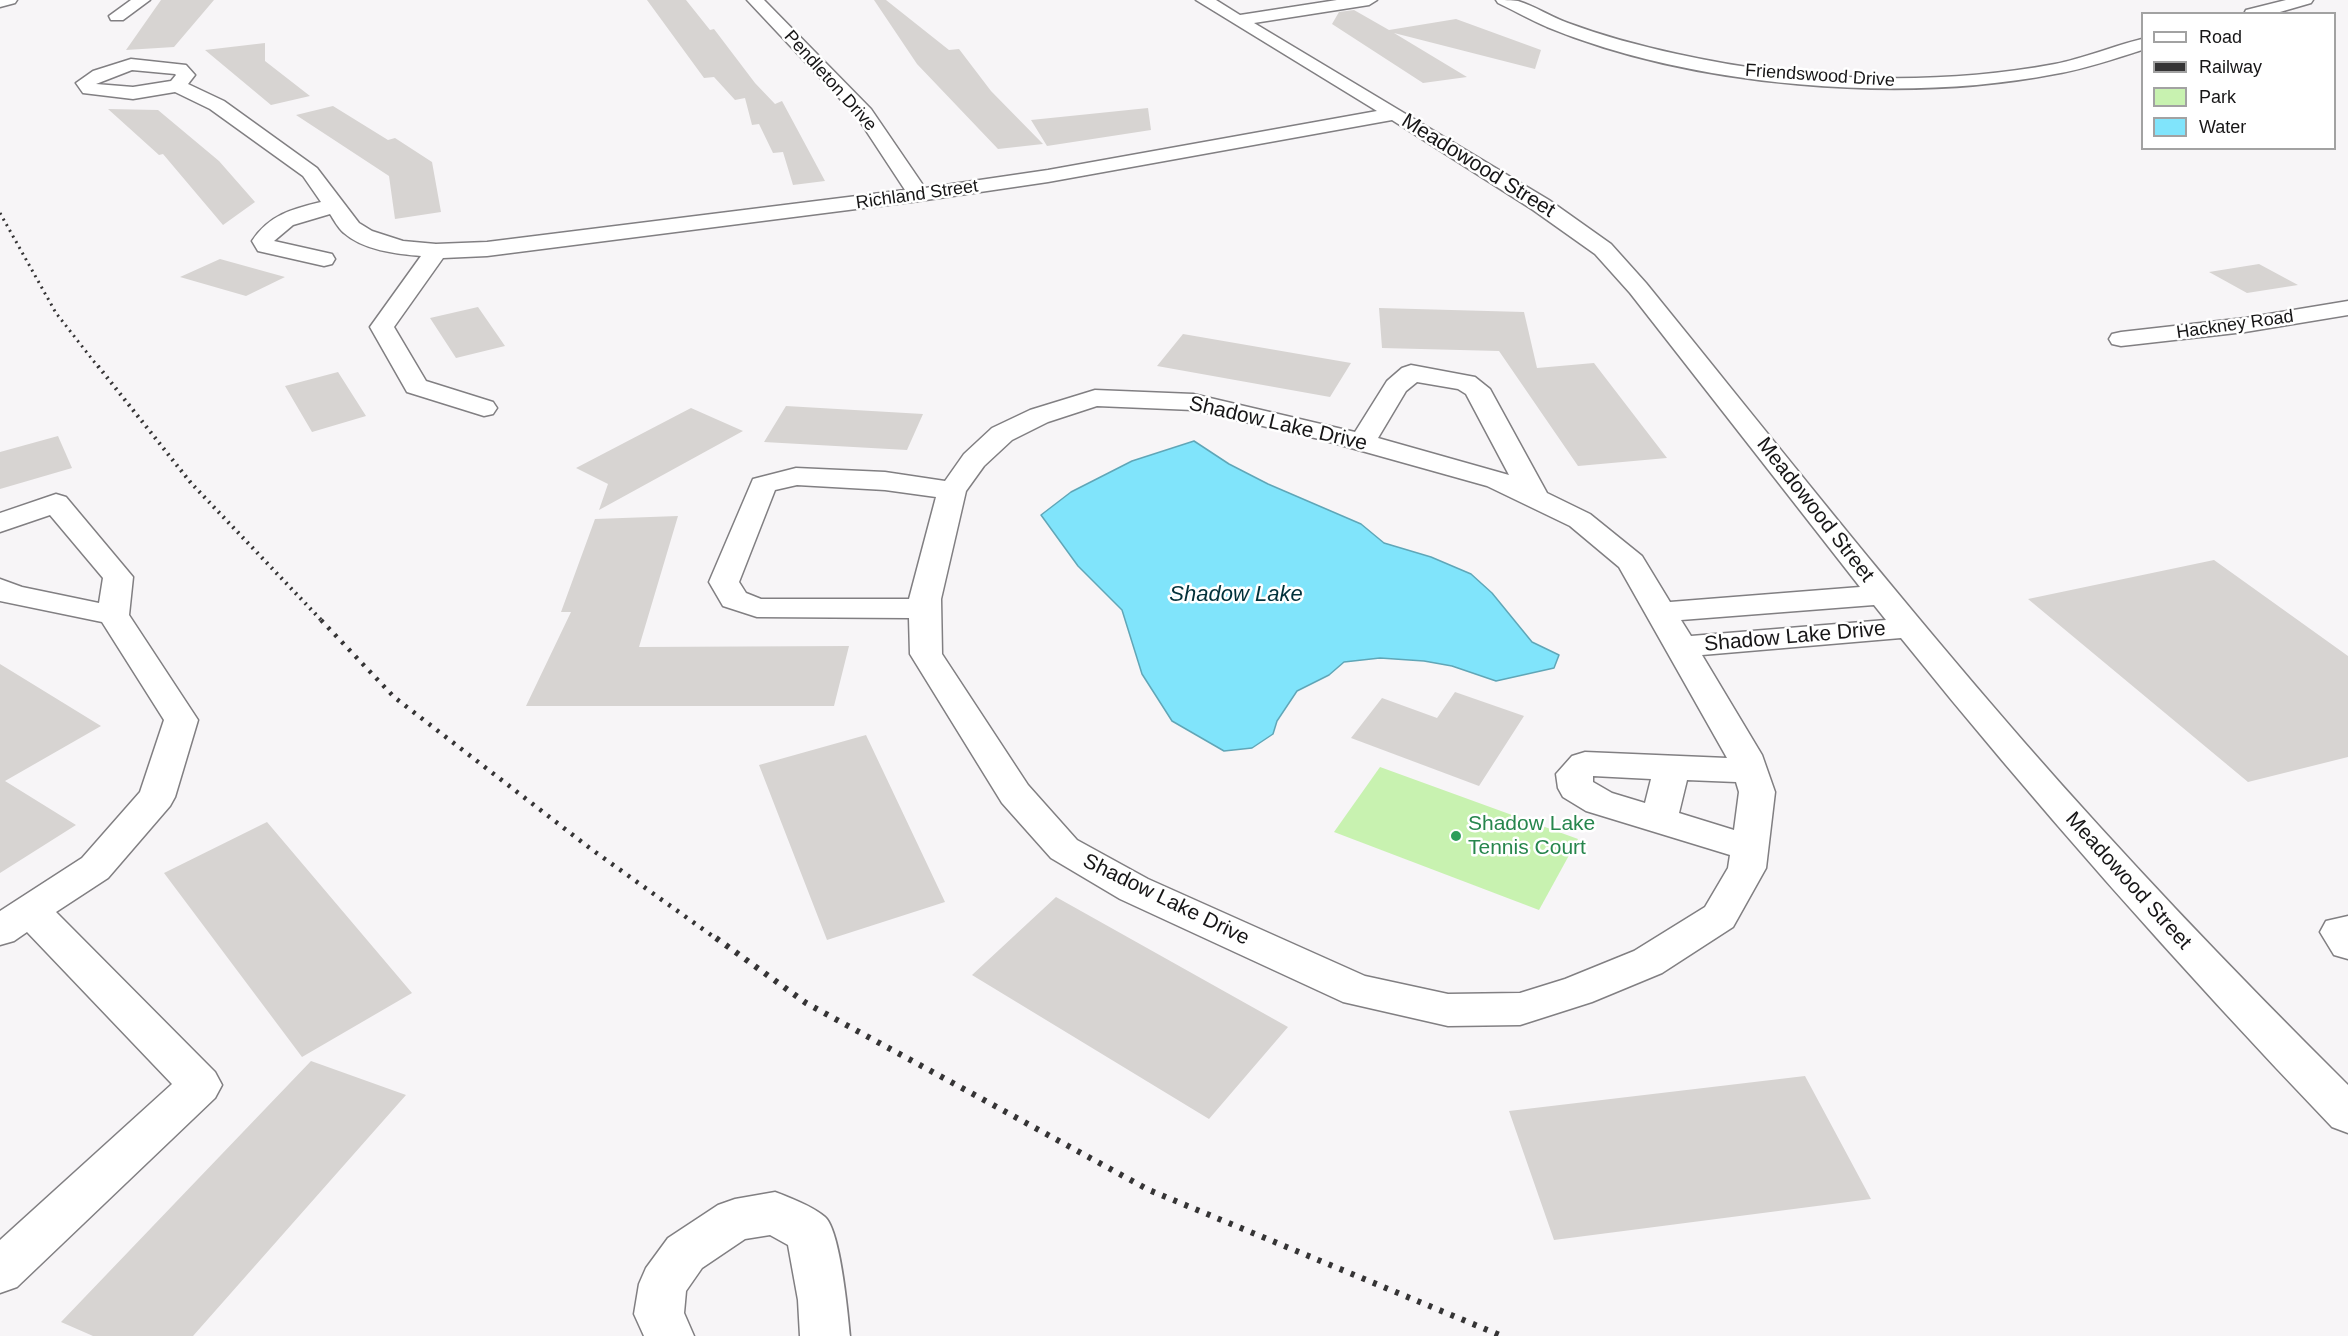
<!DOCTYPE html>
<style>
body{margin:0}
#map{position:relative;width:2348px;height:1336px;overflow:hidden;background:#f7f5f7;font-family:Arial,sans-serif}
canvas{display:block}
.legend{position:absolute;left:2141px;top:12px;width:195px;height:138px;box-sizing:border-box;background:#fff;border:2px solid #a2a2a2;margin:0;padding:8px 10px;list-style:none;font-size:18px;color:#171617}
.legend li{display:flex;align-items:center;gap:12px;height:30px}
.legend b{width:30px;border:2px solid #a2a2a2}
</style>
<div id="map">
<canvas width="2348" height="1336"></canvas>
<ul class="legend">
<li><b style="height:8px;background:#fff"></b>Road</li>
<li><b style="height:8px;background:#353435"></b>Railway</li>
<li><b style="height:16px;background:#c8f2b0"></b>Park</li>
<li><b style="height:16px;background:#80e4fb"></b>Water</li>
</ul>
</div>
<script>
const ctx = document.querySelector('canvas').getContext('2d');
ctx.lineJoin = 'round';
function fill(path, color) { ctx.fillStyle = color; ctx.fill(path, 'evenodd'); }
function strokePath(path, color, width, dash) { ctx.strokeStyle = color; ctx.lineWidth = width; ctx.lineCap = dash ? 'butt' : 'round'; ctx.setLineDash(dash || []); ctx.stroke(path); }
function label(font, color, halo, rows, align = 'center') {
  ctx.font = font + ' Arial,sans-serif'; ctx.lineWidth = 5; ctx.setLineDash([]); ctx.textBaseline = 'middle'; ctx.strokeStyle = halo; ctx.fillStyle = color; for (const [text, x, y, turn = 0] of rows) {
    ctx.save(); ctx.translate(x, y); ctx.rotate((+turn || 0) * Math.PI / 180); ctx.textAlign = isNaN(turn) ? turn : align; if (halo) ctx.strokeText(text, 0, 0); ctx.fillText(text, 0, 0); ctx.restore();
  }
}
fill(new Path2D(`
 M1380,767L1578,839L1539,910L1334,832Z`), '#c8f2b0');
const water = new Path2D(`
 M1194,441L1229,464L1268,484L1361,524L1384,543L1431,557L1471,574L1492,593L1532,642L1559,655L1554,668L1496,681L1452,666L1424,661L1380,658L1344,662L1329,675L1297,691L1277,721L1273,734L1252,748L1224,751L1172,721L1142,674L1122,610L1078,566L1041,515L1071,492L1132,461Z`);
fill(water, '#80e4fb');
strokePath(water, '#60a6b7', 1.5);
fill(new Path2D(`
 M161,0H214L174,47L126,50Z
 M647,0H686L710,30L714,29L755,83L775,104L782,101L825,181L793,185L783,152L773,153L759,124L752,125L745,98L735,100L714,77L704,78Z
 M874,0H886L949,50L959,49L991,91L1043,144L998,149L917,64Z
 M1354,10L1389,30L1456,19L1541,50L1535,69L1394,33L1467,77L1423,83L1332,24L1339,12Z
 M265,43V61L310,96L271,105L205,50Z
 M333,106L388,140L395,138L432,162L441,212L395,219L389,176L296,115Z
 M1148,108L1151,130L1047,146L1031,120Z
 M108,109L158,110L219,161L255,202L223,225L163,154L159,155Z
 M220,259L285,277L246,296L180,277Z
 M2259,264L2298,285L2247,293L2209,272Z
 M478,307L505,346L456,358L430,318Z
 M1379,308L1524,312L1537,368L1594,363L1667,458L1578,466L1499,351L1382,348Z
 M1183,334L1351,363L1330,397L1157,366Z
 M338,372L366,416L312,432L285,386Z
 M786,406L923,414L907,450L764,442Z
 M691,408L743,431L599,510L608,484L576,468Z
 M58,436L72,468L0,489V452Z
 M678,516L639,647L849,646L834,706H526L571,612H561L595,519Z
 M2214,560L2348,656V757L2248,782L2028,599Z
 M0,664L101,726L5,781L76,825L0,873Z
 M1455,692L1524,716L1479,786L1351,738L1382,698L1437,718Z
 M866,735L945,902L827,940L759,765Z
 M267,822L412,993L302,1057L164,873Z
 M1056,897L1288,1027L1209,1119L972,975Z
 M311,1061L406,1095L193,1336H93L61,1322Z
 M1805,1076L1871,1199L1554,1240L1509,1111Z`), '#d7d4d2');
const minor = new Path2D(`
 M0,0H17L15,3L0,7Z
 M131,0H150L123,20H111L109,16Z
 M747,0H764L871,109L925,188L1048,170L1377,111L1196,0H1216L1240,15L1337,0H1377L1369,5L1254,23L1549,200L1611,244L1646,283C1771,437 1894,593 2024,742C2128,861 2237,975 2348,1085V1133L2332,1127C2182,970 2038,808 1901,638L1702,655L1762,755L1775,792L1766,868L1733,927L1662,973L1592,1002L1520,1025L1448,1026L1343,1002L1120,899L1051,858L1002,803L910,654L909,618L757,617L723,606L709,582L753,479L796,468L885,472L945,481L964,454L992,428L1030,410L1095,390L1193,394L1355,432L1387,381L1402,368L1411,365L1475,377L1490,389L1547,493L1590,514L1642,556L1670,602L1860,587L1630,293L1595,254L1533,210L1392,120L1048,182L919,201L487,256L443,258L394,327L426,381L493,402L497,408L493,414L484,416L407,392L370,327L421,256C396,254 363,250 344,233C338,228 334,220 330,214L293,225L274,241L332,254L335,259L332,264L324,266L258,251L252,241C269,215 292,209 321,202L303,176L210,109L175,92L133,99L83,93L76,83L93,71L131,59L186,65L195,75L188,84L224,101L317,168L359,223L372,231L403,241L436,244L487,242L905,190L857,117ZM132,70L175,74L176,75L171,81L133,87L96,84ZM1417,382L1458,389L1466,394L1509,475L1378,438L1406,391ZM1097,406L1193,410L1319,439L1487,486L1570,526L1619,567L1727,758L1585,752L1572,756L1556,774L1558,788L1563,797L1586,811L1730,855L1728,868L1705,907L1634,951L1565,979L1520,993L1448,994L1365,976L1148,879L1077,840L1028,785L942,654L941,599L966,491L984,466L1012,440L1048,422ZM797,485L885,490L936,497L909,599H761L746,593L739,582L775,490ZM1874,605L1886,620L1691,636L1681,620ZM1593,776L1651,779L1645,803L1612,793L1593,782ZM1687,780L1736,782L1739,792L1734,830L1679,813Z
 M1496,0C1503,0 1512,0 1518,1C1535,6 1551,17 1568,23C1603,36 1640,46 1677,54C1799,81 1931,87 2055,64C2085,58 2113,46 2142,39V50C2114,59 2085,69 2055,74C1901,104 1693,87 1547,27C1531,20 1515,11 1498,3Z
 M2286,0H2313L2311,3L2273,14H2244L2246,10Z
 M2348,301V315L2245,332L2121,346L2112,344L2109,339L2112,334L2121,332L2245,318Z
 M56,494L66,497L133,577L129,615L198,720L175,797L170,806L108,878L56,912L215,1072L222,1085L215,1098L17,1287L0,1293V1240L172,1084L27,932L14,941L0,945V911L82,858L140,792L164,720L102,622L0,601V579L22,587L99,603L103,578L50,515L0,532V513Z
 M2348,916V959L2334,955L2320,932L2326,921Z
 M775,1192C791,1198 812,1206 825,1217C840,1230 848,1314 850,1336H800L798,1300L788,1245L770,1235L745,1239L702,1268L686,1291L684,1313L694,1336H644L634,1314L639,1284L646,1268L668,1238L718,1205L735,1199Z`);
strokePath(minor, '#817f82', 3);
fill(minor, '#fff');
strokePath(new Path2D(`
 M0,213L56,313L99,368`), '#353435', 3, [2, 4.5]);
strokePath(new Path2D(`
 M98,366L191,483L323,622`), '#353435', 4, [2, 5]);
strokePath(new Path2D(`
 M321,620L394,697L591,849L718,940`), '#353435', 4.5, [3, 7]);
strokePath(new Path2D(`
 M716,938L806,1003L1149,1190L1502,1336`), '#353435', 6, [4, 8]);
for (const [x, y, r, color] of [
 [1456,836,6,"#2e9e5b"]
]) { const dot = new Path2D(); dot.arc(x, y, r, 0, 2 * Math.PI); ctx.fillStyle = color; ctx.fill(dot); strokePath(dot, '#fff', 2); }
label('18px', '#171617', '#fff', [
 ["Friendswood Drive",1820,76,4],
 ["Pendleton Drive",830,81,48],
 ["Richland Street",917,195,-8],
 ["Hackney Road",2235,325,-8]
]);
label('21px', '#171617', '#fff', [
 ["Meadowood Street",1478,166,32],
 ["Shadow Lake Drive",1278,424,13],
 ["Meadowood Street",1815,510,52],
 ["Shadow Lake Drive",1795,637,-5],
 ["Meadowood Street",2128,881,48],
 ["Shadow Lake Drive",1166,900,26]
]);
label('21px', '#27864d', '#fff', [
 ["Shadow Lake",1468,824],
 ["Tennis Court",1468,848]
], 'left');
label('italic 22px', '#00313a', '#fff', [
 ["Shadow Lake",1236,595]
]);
</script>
